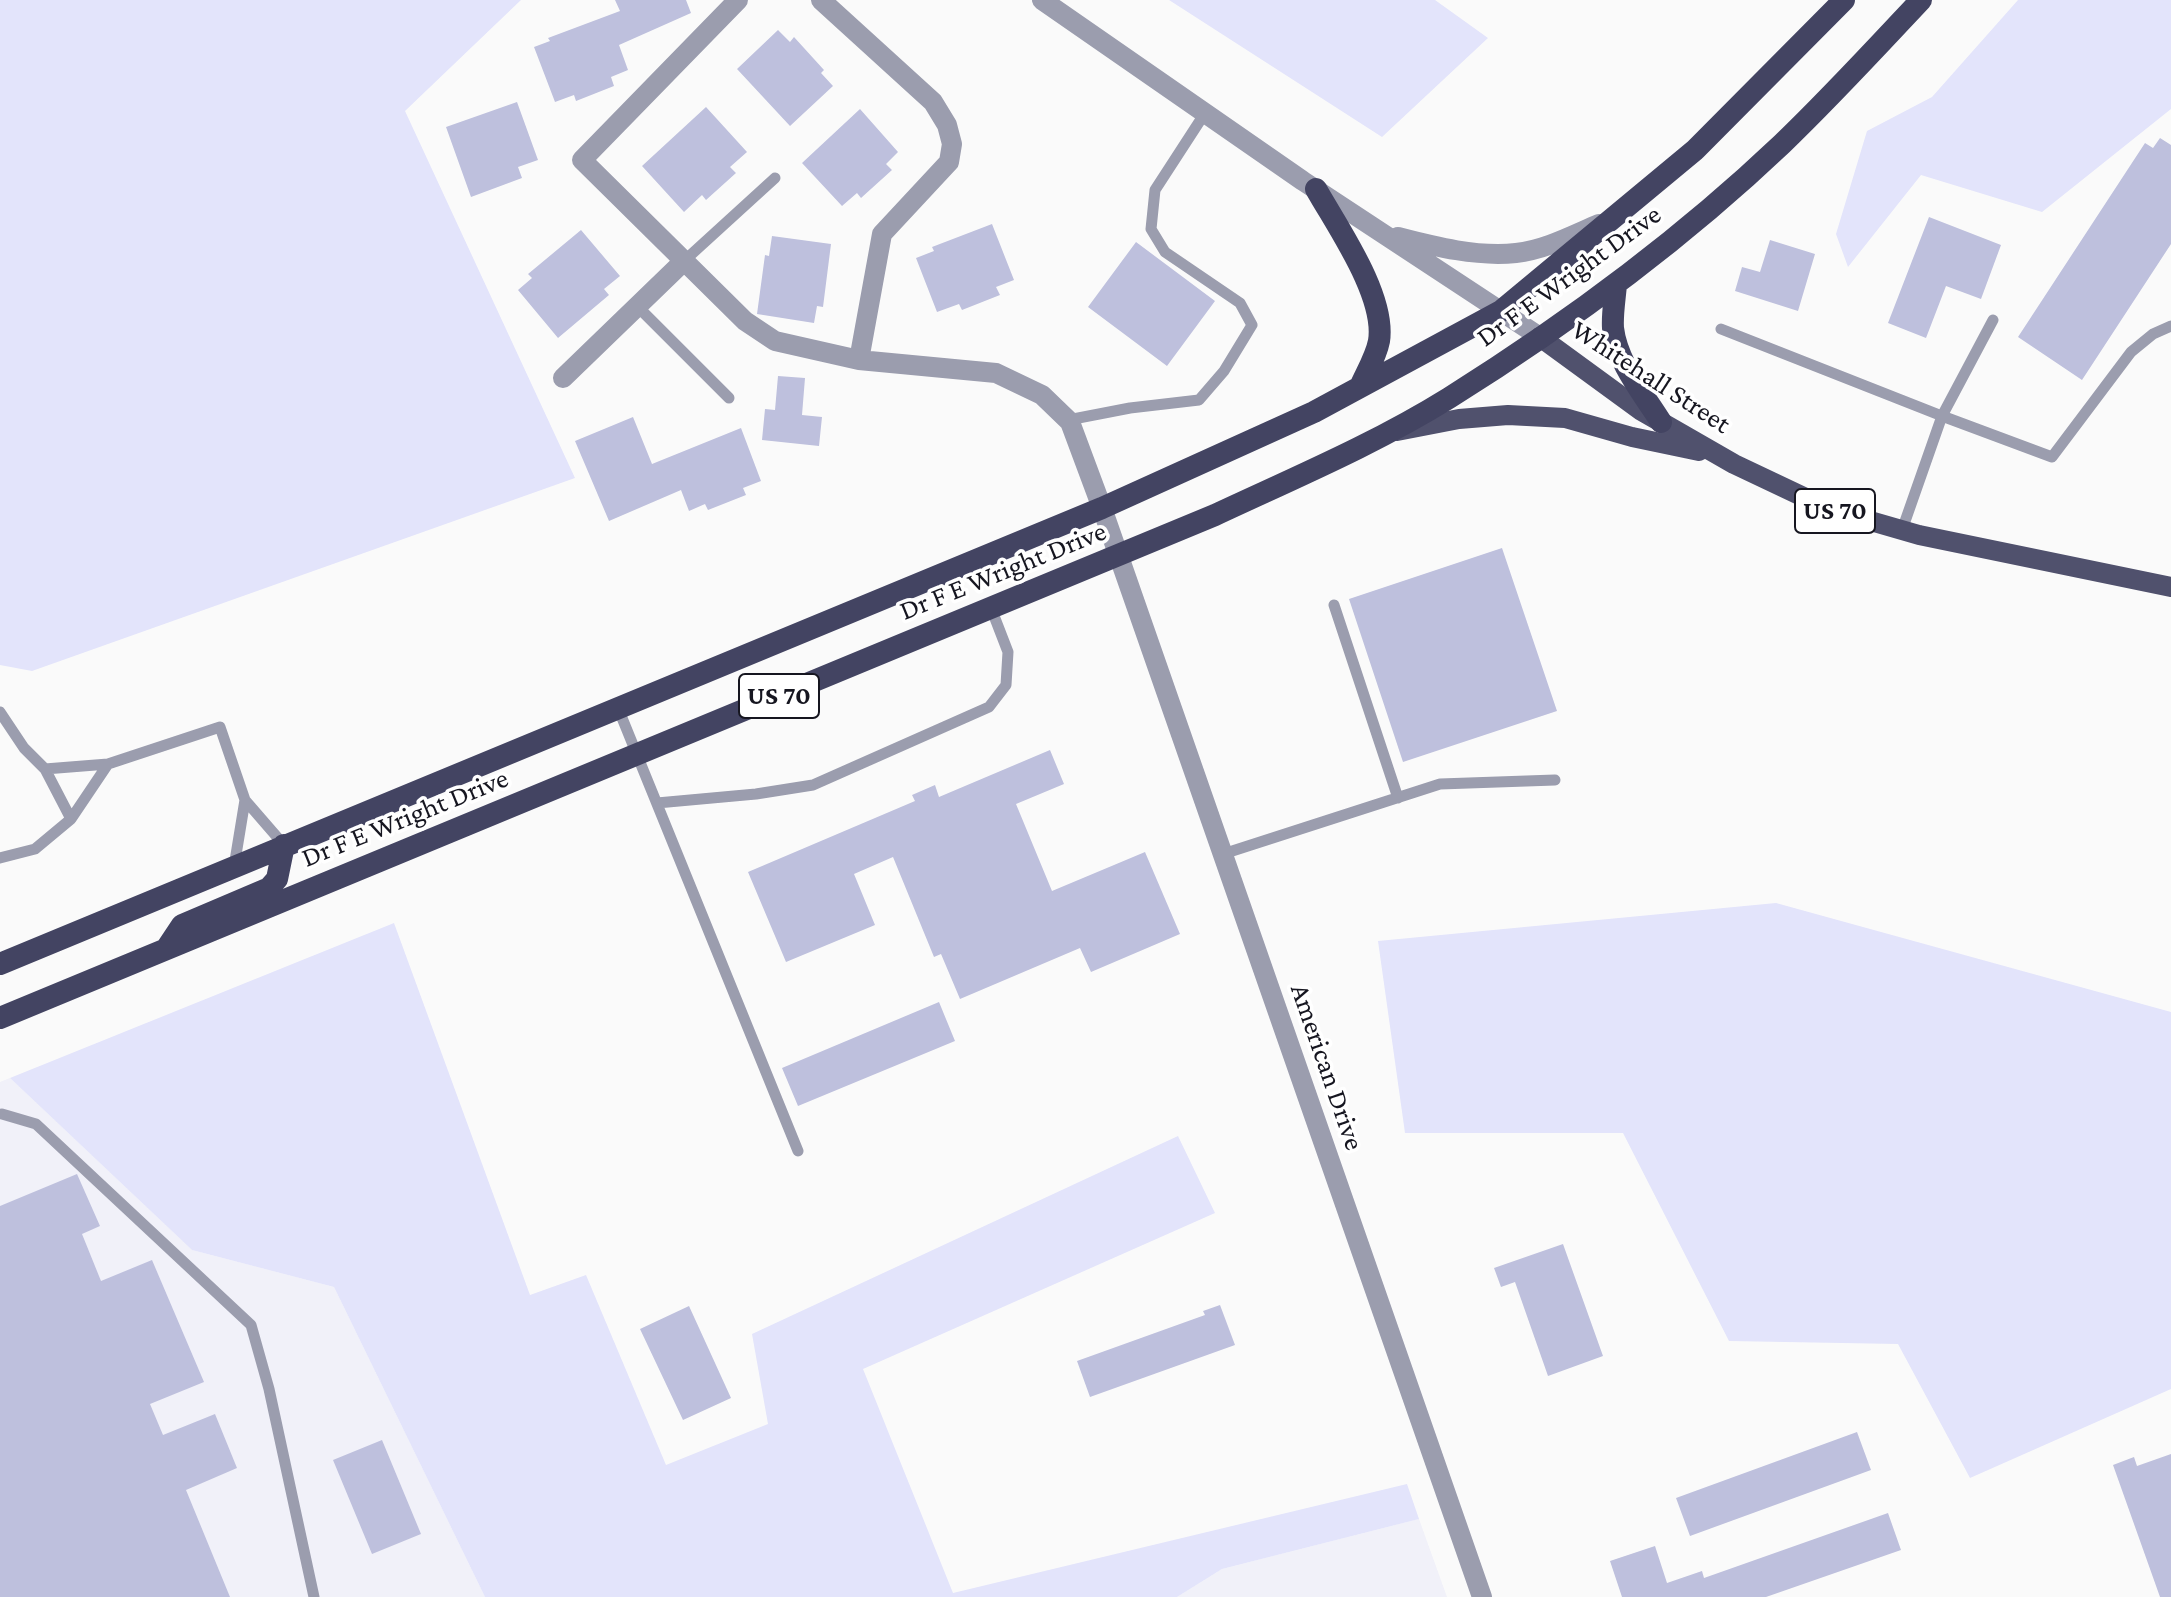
<!DOCTYPE html>
<style>
body{margin:0}
canvas{display:block;background:#fafafa}
</style>
<canvas width="2171" height="1597"></canvas>
<script>
const ctx = document.querySelector('canvas').getContext('2d');
ctx.lineJoin = 'round';
function fill(path, color) { ctx.fillStyle = color; ctx.fill(path, 'evenodd'); }
function strokePath(path, color, width, dash) { ctx.strokeStyle = color; ctx.lineWidth = width; ctx.lineCap = dash ? 'butt' : 'round'; ctx.setLineDash(dash || []); ctx.stroke(path); }
function label(font, color, halo, rows, align = 'center') {
  ctx.font = font + ' "Crimson Pro",serif'; ctx.lineWidth = 7; ctx.setLineDash([]); ctx.textBaseline = 'middle'; ctx.strokeStyle = halo; ctx.fillStyle = color; for (const [text, x, y, turn = 0] of rows) {
    ctx.save(); ctx.translate(x, y); ctx.rotate((+turn || 0) * Math.PI / 180); ctx.textAlign = isNaN(turn) ? turn : align; if (halo) ctx.strokeText(text, 0, 0); ctx.fillText(text, 0, 0); ctx.restore();
  }
}
fill(new Path2D(`
 M10,1078L192,1250L334,1287L485,1597H0V1082Z
 M1419,1519L1447,1597H1177L1222,1569Z`), '#f1f1f9');
fill(new Path2D(`
 M0,0H521L405,111L575,478L32,671L0,665Z
 M1169,0H1435L1488,38L1382,137Z
 M2018,0H2171V109L2042,212L1921,175L1848,267L1836,234L1867,131L1932,97Z
 M1776,903L2171,1012V1389L1970,1478L1898,1344L1729,1341L1623,1133H1405L1378,941Z
 M394,923L530,1295L586,1275L666,1465L768,1424L752,1334L1178,1136L1215,1213L863,1369L953,1593L1407,1484L1419,1519L1222,1569L1177,1597H485L334,1287L192,1250L10,1078Z`), '#e3e4fb');
fill(new Path2D(`
 M615,0H686L691,13L619,45L628,70L611,77L614,86L576,101L574,95L555,102L534,47L550,41L548,38L620,11Z
 M778,30L790,42L794,37L824,70L821,73L833,86L790,126L737,69Z
 M517,102L538,160L518,167L522,178L471,197L446,127Z
 M706,107L747,152L730,167L736,173L706,200L702,195L684,212L642,166Z
 M860,109L898,152L886,164L892,170L861,198L857,193L842,206L802,163Z
 M2160,138L2171,145V244L2082,380L2018,337L2145,143L2153,148Z
 M1929,217L2001,245L1981,299L1946,286L1926,338L1888,323Z
 M992,224L1014,280L996,287L1000,295L962,310L959,304L937,312L916,258L934,251L932,247Z
 M581,230L620,276L604,289L609,295L558,338L518,290L532,278L528,274Z
 M772,236L831,244L823,307L817,306L814,323L757,314L765,255L769,256Z
 M1770,240L1815,254L1798,311L1735,291L1742,267L1760,272Z
 M1136,242L1215,301L1167,366L1088,307Z
 M778,376L805,378L802,415L822,417L819,446L762,440L765,409L775,410Z
 M633,417L652,464L741,428L761,481L743,488L746,495L708,510L705,504L689,511L681,490L609,521L575,441Z
 M1502,548L1557,711L1403,762L1349,599Z
 M1050,750L1064,784L1016,804L1052,891L1145,852L1180,934L1091,972L1080,948L960,999L941,954L934,957L893,857L854,874L875,925L786,962L748,872L915,801L912,795L935,785L939,797Z
 M939,1002L955,1041L798,1106L782,1068Z
 M77,1174L100,1226L82,1234L101,1281L152,1260L204,1382L150,1404L163,1435L215,1414L237,1468L186,1490L230,1597H0V1206Z
 M1563,1244L1603,1356L1548,1376L1515,1282L1501,1287L1494,1268Z
 M1220,1305L1235,1345L1090,1397L1077,1361L1205,1315L1203,1311Z
 M689,1306L731,1398L683,1420L640,1329Z
 M1857,1432L1871,1470L1690,1536L1676,1498Z
 M382,1440L421,1534L372,1554L333,1460Z
 M2171,1454V1597H2160L2113,1465L2134,1457L2137,1466Z
 M1888,1513L1901,1550L1766,1597H1622L1610,1561L1655,1546L1667,1583L1702,1571L1704,1578Z`), '#bec0dd');
strokePath(new Path2D(`
 M684,261L775,178
 M637,306L729,398
 M1721,329L1942,416L1993,320
 M1068,420L1130,408L1199,400L1224,371L1252,325L1240,303L1165,252L1151,229L1155,190L1205,113
 M1902,530L1942,416L2052,457L2131,352L2153,334L2171,326
 M1334,605L1398,798
 M618,708L798,1151
 M0,712L24,748L45,769L71,819L35,849L0,858
 M108,764L220,727L245,800L284,845
 M45,769L108,764L71,819
 M657,803L756,794L813,785L989,707L1006,685L1008,652L991,608
 M1223,854L1440,784L1555,780
 M234,867L245,800
 M2,1114L36,1124L251,1325L269,1389L314,1597`), '#9b9dae', 11);
strokePath(new Path2D(`
 M738,0L582,160L745,321L775,341L859,360L996,373L1042,395L1070,422L1102,508L1482,1597
 M821,0L933,102L947,125L952,144L949,162L882,234L859,360
 M563,378L684,261`), '#9b9dae', 20);
strokePath(new Path2D(`
 M1042,0L1303,181L1540,337
 M1398,237C1436,247 1477,257 1516,253C1545,250 1573,235 1599,224`), '#9b9dae', 20);
strokePath(new Path2D(`
 M1540,337L1640,410L1734,464L1829,509L1919,535L2171,587
 M1397,431L1459,419L1508,415L1565,418L1632,437L1699,451`), '#50516d', 20);
strokePath(new Path2D(`
 M1316,189C1338,228 1386,296 1379,341C1376,357 1366,373 1360,387
 M1616,284C1615,298 1612,314 1613,328C1617,363 1643,393 1661,422
 M166,949L182,925L269,888L277,879L284,845
 M0,964L1102,508L1314,412L1501,311L1695,150L1844,0
 M0,1018L1215,515C1294,478 1375,444 1449,398C1567,324 1681,240 1782,144C1830,98 1875,49 1921,0`), '#434462', 22);
for (const [x, y, w] of [
 [1835,511,80],
 [779,696,80]
]) { const box = new Path2D(); box.roundRect(x - w / 2, y - 22, w, 44, 6); ctx.fillStyle = '#fff'; ctx.fill(box); strokePath(box, '#161620', 2); }
label('bold 26px', '#161620', null, [
 ["US 70",1835,511],
 ["US 70",779,696]
]);
label('28px', '#161620', '#fff', [
 ["Dr F E Wright Drive",1569,276,-36],
 ["Whitehall Street",1651,377,33],
 ["Dr F E Wright Drive",1003,571,-22],
 ["Dr F E Wright Drive",405,818,-22],
 ["American Drive",1327,1067,71]
]);
</script>
